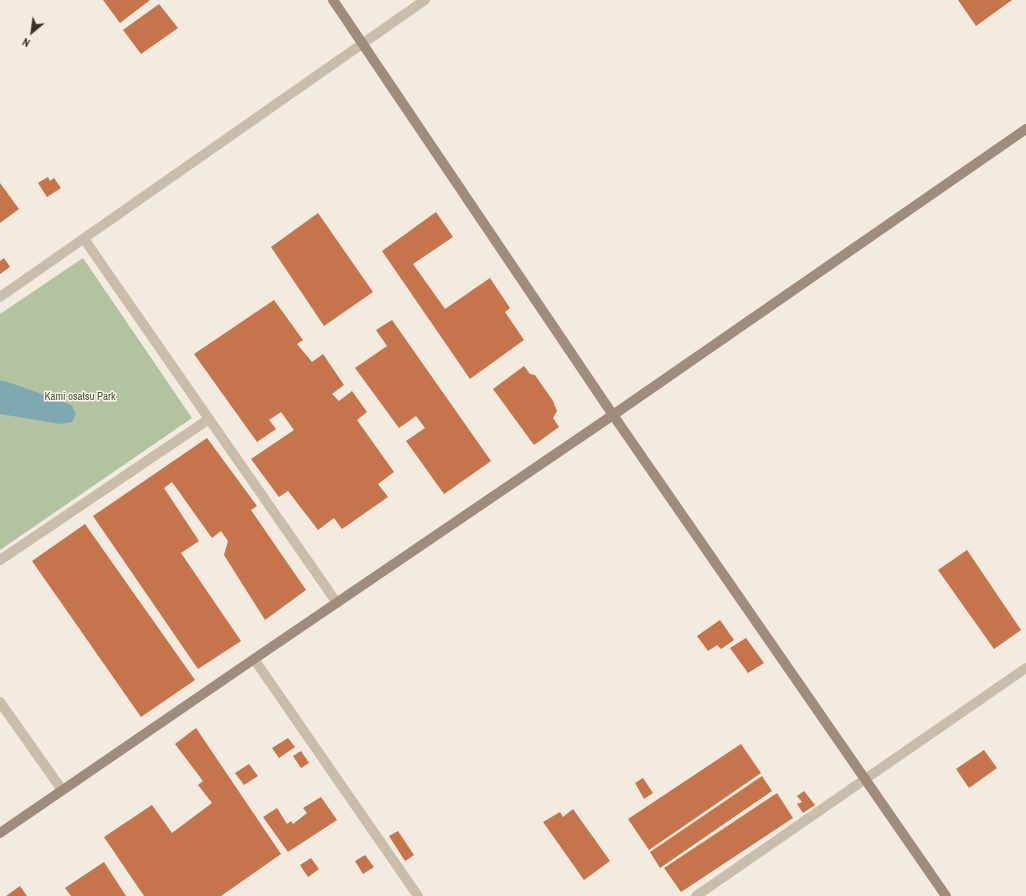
<!DOCTYPE html>
<style>
body{margin:0}
#map{position:relative;width:1026px;height:896px;overflow:hidden;background:#f3ebdf;font-family:"Archivo Narrow",sans-serif}
canvas{display:block}
.north{position:absolute;left:12px;top:12px;width:40px;height:40px;-webkit-text-stroke:3px #faf5ec;paint-order:stroke;rotate:209deg;font-size:11px;font-weight:700;line-height:16px;text-align:center;color:#39302a}
.north::after{content:'';display:block;margin:auto;width:14px;height:18px;background:#39302a;clip-path:polygon(50% 0,100% 100%,50% 72%,0 100%)}
</style>
<div id="map">
<canvas width="1026" height="896"></canvas>
<div class="north">N</div>
</div>
<script>
const ctx = document.querySelector('canvas').getContext('2d');
ctx.lineJoin = 'round';
function fill(path, color) { ctx.fillStyle = color; ctx.fill(path, 'evenodd'); }
function strokePath(path, color, width, dash) { ctx.strokeStyle = color; ctx.lineWidth = width; ctx.lineCap = dash ? 'butt' : 'round'; ctx.setLineDash(dash || []); ctx.stroke(path); }
function label(font, color, halo, rows, align = 'center') {
  ctx.font = font + ' "Archivo Narrow",sans-serif'; ctx.lineWidth = 3; ctx.setLineDash([]); ctx.textBaseline = 'middle'; ctx.strokeStyle = halo; ctx.fillStyle = color; for (const [text, x, y, turn = 0] of rows) {
    ctx.save(); ctx.translate(x, y); ctx.rotate((+turn || 0) * Math.PI / 180); ctx.textAlign = isNaN(turn) ? turn : align; if (halo) ctx.strokeText(text, 0, 0); ctx.fillText(text, 0, 0); ctx.restore();
  }
}
fill(new Path2D(`
 M83,258L192,418L0,550V314Z`), '#b3c29f');
fill(new Path2D(`
 M0,381H5L56,399L71,405L76,414L72,422L61,424L0,414Z`), '#7ea9b0');
fill(new Path2D(`
 M103,0H150L120,23Z
 M958,0H1012L976,26Z
 M159,4L178,28L141,54L123,30Z
 M48,177L50,181L54,178L61,188L47,197L38,183Z
 M0,183L19,209L0,223Z
 M436,212L453,237L413,264L445,309L490,278L510,308L505,312L524,340L470,379L382,251Z
 M318,213L373,292L324,326L271,247Z
 M4,258L10,267L0,274V261Z
 M274,300L303,340L297,344L312,362L323,354L344,385L332,394L339,401L352,391L367,412L357,420L394,472L378,484L388,497L342,529L334,518L318,530L288,491L279,497L251,459L294,430L281,412L269,420L276,429L257,442L194,354Z
 M392,320L491,461L444,494L406,441L425,428L416,416L399,428L355,368L387,346L376,330Z
 M524,366L530,374L535,375L553,401L557,411L553,418L559,427L534,445L493,389Z
 M207,438L257,506L251,510L306,590L265,620L224,555L228,541L221,531L212,538L172,482L164,488L199,541L181,553L241,641L198,669L93,516Z
 M85,524L195,680L141,717L32,561Z
 M967,550L1021,630L994,649L938,570Z
 M720,620L734,640L721,649L717,645L708,651L697,636Z
 M746,638L764,663L748,673L730,648Z
 M196,728L281,854L221,896H144L104,837L152,805L172,833L212,803L198,785L203,781L175,744Z
 M288,738L295,747L279,758L272,748Z
 M741,744L761,773L649,850L628,819Z
 M984,750L997,768L969,788L956,769Z
 M301,751L309,763L301,768L293,756Z
 M249,764L258,776L244,785L235,773Z
 M762,776L772,791L660,868L650,852Z
 M643,778L653,793L644,799L635,783Z
 M804,791L815,805L803,813L797,804L802,802L797,796Z
 M777,793L793,818L681,892L664,868Z
 M321,797L337,820L288,852L263,817L277,808L287,824L291,821L293,824L307,813L303,808Z
 M573,809L610,861L584,880L543,822L560,812L563,817Z
 M398,831L414,855L405,861L389,836Z
 M365,855L374,867L363,874L355,861Z
 M311,858L319,869L308,877L300,865Z
 M104,862L126,896H71L65,888Z
 M20,886L27,896H6Z`), '#c5744b');
strokePath(new Path2D(`
 M84,239L337,603
 M0,297L425,0
 M0,560L209,419
 M254,659L418,896
 M0,702L62,790
 M696,896L1026,668`), '#cbbdab', 10);
strokePath(new Path2D(`
 M333,0L613,415L946,896
 M0,833L254,659L613,415L1026,129`), '#9f8c7c', 10);
label('11px', '#44572e', '#faf5ec', [
 ["Kami osatsu Park",80,397]
]);
</script>
